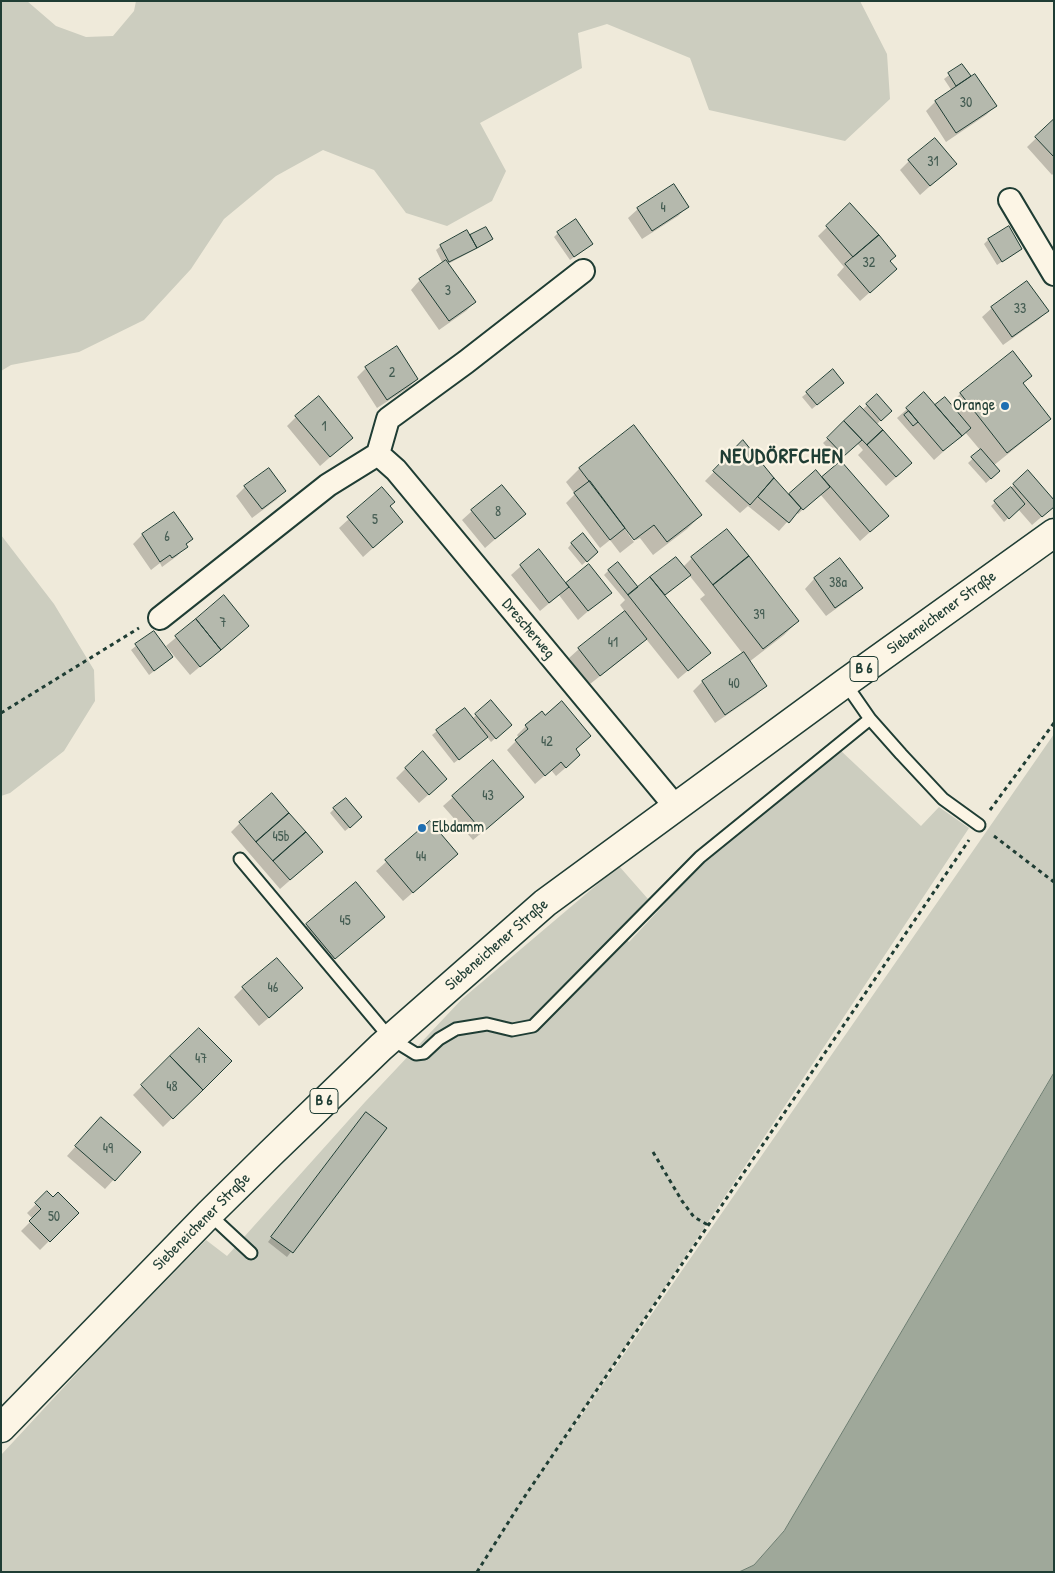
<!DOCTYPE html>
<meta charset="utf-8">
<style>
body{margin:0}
#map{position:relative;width:1055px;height:1573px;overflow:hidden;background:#efeada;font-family:"Patrick Hand",sans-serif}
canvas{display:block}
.frame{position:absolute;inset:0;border:2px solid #1f3d34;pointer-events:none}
</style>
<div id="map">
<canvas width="1055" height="1573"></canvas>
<div class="frame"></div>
</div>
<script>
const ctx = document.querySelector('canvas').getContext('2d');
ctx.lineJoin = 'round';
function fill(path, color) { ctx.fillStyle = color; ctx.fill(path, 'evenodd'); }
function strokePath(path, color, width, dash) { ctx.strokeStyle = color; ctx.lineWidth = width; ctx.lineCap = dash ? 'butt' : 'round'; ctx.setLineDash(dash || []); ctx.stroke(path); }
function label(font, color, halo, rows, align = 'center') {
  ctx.font = font + ' "Patrick Hand",sans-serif'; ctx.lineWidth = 4.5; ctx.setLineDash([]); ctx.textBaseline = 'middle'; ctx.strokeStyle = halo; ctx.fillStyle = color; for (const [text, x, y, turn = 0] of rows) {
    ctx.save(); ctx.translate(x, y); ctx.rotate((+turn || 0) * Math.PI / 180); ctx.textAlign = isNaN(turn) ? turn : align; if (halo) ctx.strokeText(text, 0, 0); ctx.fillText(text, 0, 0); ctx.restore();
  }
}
fill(new Path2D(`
 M1,1H27L56,26L86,37L113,36L134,11L136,1H860L887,54L890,99L845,141L709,110L690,58L607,24L578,33L582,68L480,123L506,171L492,201L447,226L406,213L374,170L323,150L276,176L224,219L191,269L144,320L79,352L11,365L1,371Z
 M1,535L54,604L94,670L95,701L64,751L10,793L1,796Z
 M1054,734V1073L784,1531L754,1565L739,1572H1V1455L102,1346L206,1240L227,1256L365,1102L462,999L619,866L648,899L618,932L629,942L704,862L840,750L921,826L939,807L969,828L545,1468Z`), '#cccdbf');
const water = new Path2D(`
 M1054,1073V1572H739L754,1565L784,1531Z`);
fill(water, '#9fa89a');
strokePath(water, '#6c7d71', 1);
fill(new Path2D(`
 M962,65L969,76L966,82L995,106L986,115L946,142L926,111L935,102L952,91L944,79Z
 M1054,121V173L1052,175L1027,147Z
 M909,161L955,164L920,195L900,170Z
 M674,186L687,207L678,216L642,239L628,218L638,209Z
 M850,205L895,256L889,262L886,278L860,301L837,275L844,267L818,236Z
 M486,228L492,239L487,243L448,264L475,302L466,311L439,330L411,290L420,280L443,264L436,250L441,246L470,237Z
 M558,233L587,248L570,260L554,237Z
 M988,240L1021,249L997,265L984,244Z
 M992,308L1047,311L1038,320L1003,345L982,317Z
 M1012,353L1031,376L1022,384L1049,418L1035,432L993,466L994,476L986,483L968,463L981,451L965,432L934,460L897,418L924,394L935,407L950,405L960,394Z
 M366,368L417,379L408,388L377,408L357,377Z
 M838,387L812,409L802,397L807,393Z
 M877,396L890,411L876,425L902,472L886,486L858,455L863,450L857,443L839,460L823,443L860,408L862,410Z
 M296,417L352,438L320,466L287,426Z
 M743,442L789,496L816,472L822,479L841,463L888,516L860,541L820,494L798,514L796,512L779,531L748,506L740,513L705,481Z
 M580,468L701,515L687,529L653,555L640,538L636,540L625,526L624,528L634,542L620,553L610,540L600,548L566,503L575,494L566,482Z
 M1028,472L1046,513L1032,525L1018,509L1004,522L991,506Z
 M245,487L285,491L276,500L252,518L236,496Z
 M382,489L389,507L402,522L363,557L339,528Z
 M472,511L524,514L485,548L462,520Z
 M174,514L191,539L185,545L186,547L177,556L162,567L160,563L151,570L133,544L142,535Z
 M572,543L592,556L582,565L568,548Z
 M538,551L566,585L589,566L610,592L578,620L559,595L540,611L511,575Z
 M692,558L798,621L784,635L749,662L765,686L756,695L715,723L693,691L702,682L743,654L700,599L705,595L689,575L664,596L709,653L678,679L646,639L636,648L590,684L569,658L579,649L625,612L620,605L625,600L604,575L608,571L618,564L638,589L676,559L683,567Z
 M840,560L861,588L852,597L826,616L805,589L814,579Z
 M224,597L248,626L190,675L166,646Z
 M153,632L172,657L149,675L131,650Z
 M491,702L506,729L491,742L487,737L454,763L432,735L465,709L472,719Z
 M545,716L589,736L575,750L570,764L556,776L551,770L535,784L507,750L519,738L517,735L526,726Z
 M493,762L513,806L473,840L443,806Z
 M406,768L436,788L419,803L396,778Z
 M334,809L356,822L345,831L330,813Z
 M240,823L312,861L280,889L231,832Z
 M429,823L447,863L403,901L376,871Z
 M356,884L384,917L325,967L297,934Z
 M243,988L292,998L259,1026L234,997Z
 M199,1029L231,1061L163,1127L133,1095Z
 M362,1118L385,1129L287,1257L268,1242Z
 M92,1128L139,1152L105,1189L67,1156Z
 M53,1198L77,1213L40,1250L21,1231L33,1219L27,1213L38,1202Z`), '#0003');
const building = new Path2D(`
 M962,64L971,76L956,86L948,73Z
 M975,74L997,106L956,133L935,101Z
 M1054,119V157L1035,137Z
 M935,138L957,164L930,186L908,160Z
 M674,184L689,207L652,231L637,208Z
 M850,203L879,235L853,257L826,226Z
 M576,219L593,244L574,257L557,232Z
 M1009,226L1022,249L1002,262L988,239Z
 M486,227L493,239L477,248L470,235Z
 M467,230L477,248L449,262L440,245Z
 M879,235L896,256L890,261L897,269L870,293L845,264Z
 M446,260L476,302L449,321L419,279Z
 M1027,281L1049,311L1012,337L991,307Z
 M397,346L418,379L387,400L365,367Z
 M1013,351L1032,376L1023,383L1051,419L1007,453L960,393Z
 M833,369L844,383L817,405L806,392Z
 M924,392L962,436L943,451L906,408Z
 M877,394L892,411L881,421L866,404Z
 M319,396L353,438L330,457L295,416Z
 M945,397L971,428L962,436L935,405Z
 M860,406L883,430L867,445L844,421Z
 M909,411L918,422L913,426L904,415Z
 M844,421L862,440L844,456L827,438Z
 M634,425L702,515L667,542L654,525L634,540L579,468Z
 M883,430L912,463L896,477L867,445Z
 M743,440L774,478L750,505L713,471Z
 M981,449L1000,471L991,479L971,457Z
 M841,461L889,516L870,532L822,477Z
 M269,468L286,491L262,509L244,486Z
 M816,470L830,487L803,510L789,494Z
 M1028,470L1054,500V507L1042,517L1013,484Z
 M774,478L801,508L789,523L758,497Z
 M590,481L625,528L610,540L574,493Z
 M502,485L526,514L495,539L471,510Z
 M382,487L395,502L390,506L403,522L373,548L347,517Z
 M1011,487L1025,504L1009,519L994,501Z
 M174,512L193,539L186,544L188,547L172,558L170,555L160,562L142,534Z
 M727,529L749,556L713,585L691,557Z
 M583,533L598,552L587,562L571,543Z
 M539,549L569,587L549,603L520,565Z
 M749,556L799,621L763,649L713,585Z
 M676,557L691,575L665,595L650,577Z
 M840,558L863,588L835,608L814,578Z
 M618,562L638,587L628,595L608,570Z
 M589,564L612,593L588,611L566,583Z
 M650,577L711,653L688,671L628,595Z
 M224,595L249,626L221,650L196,619Z
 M625,611L647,639L600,676L578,648Z
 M196,619L221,650L200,667L175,636Z
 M154,631L173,657L154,671L135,644Z
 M744,652L767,686L725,715L702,681Z
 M491,700L512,725L496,739L475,714Z
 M562,701L591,736L576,749L580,755L566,768L561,762L545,776L515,740L528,729L525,725L542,711L545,715Z
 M465,708L488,737L459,760L436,730Z
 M423,751L447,779L429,795L405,768Z
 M493,760L524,797L483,832L452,796Z
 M272,793L289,813L256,842L239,822Z
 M346,798L362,817L350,828L333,808Z
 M289,813L306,832L273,861L256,842Z
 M430,821L458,854L413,893L385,860Z
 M306,832L323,852L290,880L273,861Z
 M356,882L385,917L335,959L306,924Z
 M277,958L303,988L269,1018L242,987Z
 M199,1028L232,1061L203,1090L170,1056Z
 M170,1056L203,1090L173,1119L141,1085Z
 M366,1112L387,1128L293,1253L271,1237Z
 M101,1117L141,1152L115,1181L75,1146Z
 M47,1191L53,1197L58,1192L79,1213L50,1242L29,1221L41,1209L35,1203Z`);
fill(building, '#b5b9ad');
strokePath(building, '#1f3d34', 1);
const lane = new Path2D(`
 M845,683L870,719L901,754L943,799L979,825
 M240,859L390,1038L416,1054L424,1053L439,1039L456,1029L487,1024L512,1030L533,1026L700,857L870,719
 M209,1214L251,1253`);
const street = new Path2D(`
 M1010,200L1054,274
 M378,454L396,470L675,806
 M160,618L328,485L378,454L388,419L466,362L583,271`);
const primary = new Path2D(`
 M1,1428L209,1214L270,1154L381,1047L545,903L845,683L1054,533`);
strokePath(lane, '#1f3d34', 15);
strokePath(street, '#1f3d34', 26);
strokePath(primary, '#1f3d34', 31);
strokePath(new Path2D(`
 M1,713L139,628
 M990,810L1054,723
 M994,836L1054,882
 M653,1152L682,1201L694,1217L708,1225
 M477,1572L523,1499L969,840`), '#1f3d34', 3, [4, 4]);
strokePath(lane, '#fcf5e5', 11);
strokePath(street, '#fcf5e5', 22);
strokePath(primary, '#fcf5e5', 28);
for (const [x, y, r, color] of [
 [1005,406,5,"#1f6fb2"],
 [422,828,5,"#1f6fb2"]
]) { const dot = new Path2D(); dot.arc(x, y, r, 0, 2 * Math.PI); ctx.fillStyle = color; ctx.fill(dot); strokePath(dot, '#fcf5e5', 2); }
label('14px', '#445c52', null, [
 ["30",966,103],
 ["31",933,162],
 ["4",663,208],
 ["32",869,263],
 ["3",448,291],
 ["33",1020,309],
 ["2",392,373],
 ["1",324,427],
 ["8",498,512],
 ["5",375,520],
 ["6",167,537],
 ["38a",838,583],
 ["39",759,615],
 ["7",223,623],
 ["41",613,643],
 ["40",734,684],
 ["42",547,742],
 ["43",488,796],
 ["45b",281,837],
 ["44",421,857],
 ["45",345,921],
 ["46",273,988],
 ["47",201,1059],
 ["48",172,1087],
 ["49",108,1149],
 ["50",54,1217]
]);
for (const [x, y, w] of [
 [864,669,28],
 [324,1101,28]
]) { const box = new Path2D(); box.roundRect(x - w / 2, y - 12.5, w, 25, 4); ctx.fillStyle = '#fcf5e5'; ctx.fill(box); strokePath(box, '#1f3d34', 1); }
label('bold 15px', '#1f3d34', null, [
 ["B 6",864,669],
 ["B 6",324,1101]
]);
label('16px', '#1f3d34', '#fcf5e5', [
 ["Orange",995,406],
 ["Elbdamm",432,828,"left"]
], 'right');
label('16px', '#1f3d34', '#fcf5e5', [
 ["Siebeneichener Straße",942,613,-36],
 ["Drescherweg",528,629,50],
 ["Siebeneichener Straße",497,945,-41],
 ["Siebeneichener Straße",202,1222,-45]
]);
ctx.letterSpacing = '1px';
label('bold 21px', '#1f3d34', '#fcf5e5', [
 ["NEUDÖRFCHEN",782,457]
]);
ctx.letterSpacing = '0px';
</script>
